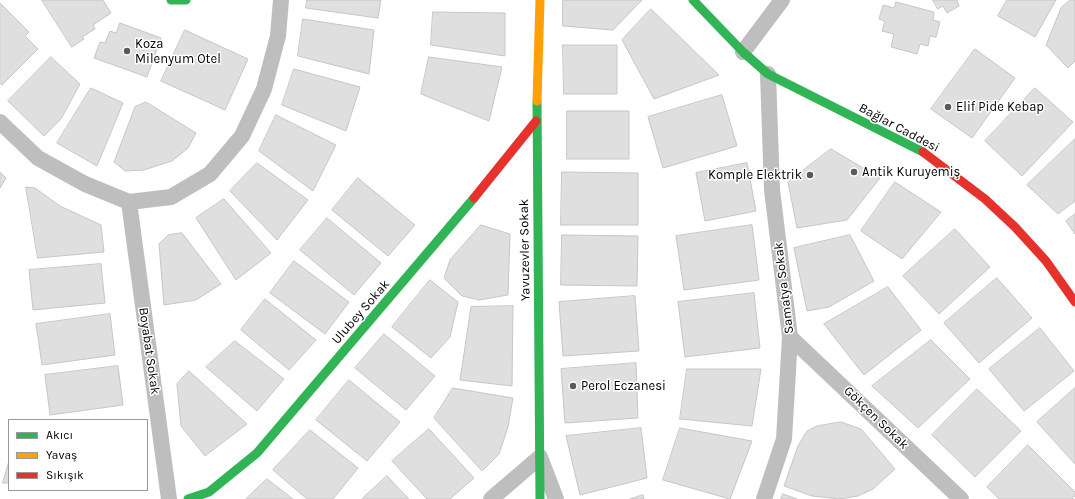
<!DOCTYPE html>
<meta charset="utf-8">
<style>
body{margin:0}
#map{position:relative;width:1075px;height:499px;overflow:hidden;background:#fff;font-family:Karla,sans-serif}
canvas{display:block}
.legend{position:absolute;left:8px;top:419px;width:140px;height:72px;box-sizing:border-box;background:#fff;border:1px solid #999;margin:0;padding:5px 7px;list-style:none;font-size:12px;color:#000}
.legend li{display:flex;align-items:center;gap:8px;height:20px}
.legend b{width:20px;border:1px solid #999}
</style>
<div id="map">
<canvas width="1075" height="499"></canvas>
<ul class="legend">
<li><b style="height:5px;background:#30b455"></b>Akıcı</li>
<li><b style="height:5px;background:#ff9f0a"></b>Yavaş</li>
<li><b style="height:5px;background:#e5322d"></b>Sıkışık</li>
</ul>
</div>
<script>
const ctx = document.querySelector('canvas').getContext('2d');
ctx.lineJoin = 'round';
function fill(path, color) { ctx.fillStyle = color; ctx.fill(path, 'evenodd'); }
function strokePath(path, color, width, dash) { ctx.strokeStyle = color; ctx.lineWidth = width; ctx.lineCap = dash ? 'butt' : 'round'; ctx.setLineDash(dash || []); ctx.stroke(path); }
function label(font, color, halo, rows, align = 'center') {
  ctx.font = font + ' Karla,sans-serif'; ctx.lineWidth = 3; ctx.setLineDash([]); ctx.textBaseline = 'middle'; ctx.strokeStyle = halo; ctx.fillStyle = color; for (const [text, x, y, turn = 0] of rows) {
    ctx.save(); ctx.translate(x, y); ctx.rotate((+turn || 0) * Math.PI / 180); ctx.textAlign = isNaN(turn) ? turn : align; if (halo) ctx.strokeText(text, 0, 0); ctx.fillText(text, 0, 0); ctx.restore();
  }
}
const building = new Path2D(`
 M42,0H103L111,13L93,25L95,29L82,37L84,39L72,47Z
 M307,0H381L378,18L306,8Z
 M563,0H642L613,30L563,26Z
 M933,0H957L959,6L947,13L943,6L938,9Z
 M1007,0H1056L1035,37L998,16Z
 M1070,0H1075V61L1068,68L1046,45L1061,8Z
 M896,2L934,12L933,20L940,22L936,37L930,36L928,46L920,44L917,54L891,47L894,34L882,31L885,21L879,19L883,5L894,8Z
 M0,3L29,32L25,36L38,49L2,85L0,83Z
 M651,9L719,75L654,99L622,40Z
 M433,12L505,13V56L431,45Z
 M303,19L374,30L369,74L298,56Z
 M120,23L161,38L147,77L94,58L100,42L105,43L110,31L116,33Z
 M185,30L248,59L225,110L161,81Z
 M563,45H617V94H564Z
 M975,49L1015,78L972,138L931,109Z
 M51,57L80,84L61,119L44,136L8,101Z
 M429,57L502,67L489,121L421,94Z
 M294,69L360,87L346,131L282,105Z
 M91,88L123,103L97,166L57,143Z
 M1035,88L1073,122L1022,176L985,141Z
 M722,95L737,146L663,168L648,117Z
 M146,102L196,133L188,148L172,161L144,170L125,171L114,162L135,107Z
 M567,111H629V159H567Z
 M276,115L336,145L313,191L259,151Z
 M1075,139V201L1058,214L1027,185Z
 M831,149L880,178L847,220L797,228L788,182Z
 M257,163L308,200L277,240L230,191Z
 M747,163L756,211L705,221L696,173Z
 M0,172L6,178L0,188Z
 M562,172L638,173V225H561Z
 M358,178L415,225L388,256L332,210Z
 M895,182L941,212L902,259L861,231Z
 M26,187L35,188L60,206L101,225L104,252L38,258Z
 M224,199L271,253L236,280L196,218Z
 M1075,214V234L1066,221Z
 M327,218L381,263L354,295L300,250Z
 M481,225L510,234L508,295L479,300L462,296L444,278L450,260Z
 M752,225L759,280L684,290L676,236Z
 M955,229L990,267L939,314L903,276Z
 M182,233L221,284L196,300L164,305L159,244L168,235Z
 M562,235L638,236L637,286L561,285Z
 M850,235L874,281L829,307L807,311L794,248Z
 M294,261L349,302L325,334L270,293Z
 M101,264L105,303L33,310L29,270Z
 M997,278L1032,318L979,363L944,323Z
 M430,280L458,302L450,337L431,358L392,327Z
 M888,287L921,330L864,375L824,324Z
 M754,293L760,348L685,357L678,302Z
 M635,296L639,351L563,356L559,302Z
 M265,299L316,340L289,370L241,330Z
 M513,306L512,386L460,380L471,307Z
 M110,314L115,355L42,365L36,324Z
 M1040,328L1074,371L1024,411L989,369Z
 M384,334L435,376L406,410L355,368Z
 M931,340L970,379L918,428L872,386Z
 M235,341L284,379L257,411L206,367Z
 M636,363L638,418L565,423L561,369Z
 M118,366L123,405L50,415L45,375Z
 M687,369H761L752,426L680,419Z
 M189,371L247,424L205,456L181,426L177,384Z
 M349,380L400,422L367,461L316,420Z
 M453,388L513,398L508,427L499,454L482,471L434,418Z
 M1075,388V464L1037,422Z
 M977,389L1021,431L975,477L932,435Z
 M841,422L861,429L895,469L873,489L858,496L840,499L812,496L784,486L798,446L807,431L817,426Z
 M641,428L647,478L580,495L566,436Z
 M680,428L752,441L730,499L663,480Z
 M429,429L474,478L450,499H427L392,461Z
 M310,430L358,468L333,499H307L273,470Z
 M1028,445L1075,492V496L1072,499H999L987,487Z
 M9,461V483H3Z
 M387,476L409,499H362Z
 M267,479L293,499H246Z
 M783,494L797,499H781Z
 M643,495L644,499H630Z`);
fill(building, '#dfdfdf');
strokePath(building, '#c6c6c6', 1);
strokePath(new Path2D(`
 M743,52L782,0
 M0,122L38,158L85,184L129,202L171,197L210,174L242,136L264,89L278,36L281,0
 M129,202L169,499
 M790,337L961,499
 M491,499L540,457L556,499
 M764,499L784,439L790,337L772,190L768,74`), '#bebebe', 16);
strokePath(new Path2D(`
 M171,0H186
 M693,0L743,52L768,74L923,152
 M537,101L540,499
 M188,499L209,492L257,453L474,198`), '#30b455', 9);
strokePath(new Path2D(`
 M537,101L540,0`), '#ff9f0a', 9);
strokePath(new Path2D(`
 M923,152L985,199L1015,227L1046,261L1075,302
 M474,198L536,121`), '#e5322d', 9);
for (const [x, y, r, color] of [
 [127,51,4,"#595959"],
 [948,107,4,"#595959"],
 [854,172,4,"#595959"],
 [810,175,4,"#595959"],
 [573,386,4,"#595959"]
]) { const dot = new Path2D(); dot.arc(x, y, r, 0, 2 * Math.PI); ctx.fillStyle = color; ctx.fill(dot); strokePath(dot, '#fff', 1.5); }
label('13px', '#000', '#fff', [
 ["Koza",135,44],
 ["Milenyum Otel",135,59],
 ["Elif Pide Kebap",956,107],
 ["Antik Kuruyemiş",862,172],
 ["Komple Elektrik",802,175,"right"],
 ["Perol Eczanesi",581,386]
], 'left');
label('13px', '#000', '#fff', [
 ["Bağlar Caddesi",899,128,28],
 ["Yavuzevler Sokak",525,250,-91],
 ["Samatya Sokak",784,288,-97],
 ["Ulubey Sokak",361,312,-49],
 ["Boyabat Sokak",149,351,82],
 ["Gökçen Sokak",876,418,44]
]);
</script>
